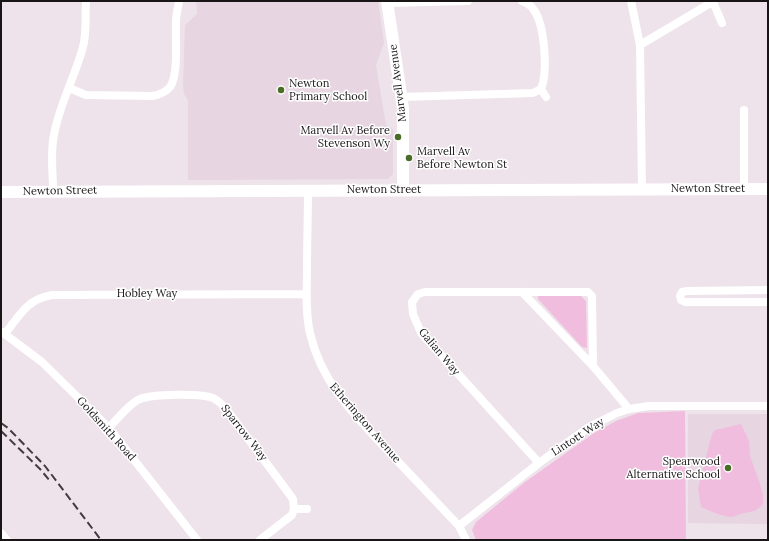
<!DOCTYPE html>
<style>
body{margin:0}
#map{position:relative;width:769px;height:541px;overflow:hidden;background:#eee3ea;font-family:Lora,serif}
canvas{display:block}
.frame{position:absolute;inset:0;border:2px solid #191517;pointer-events:none}
</style>
<div id="map">
<canvas width="769" height="541"></canvas>
<div class="frame"></div>
</div>
<script>
const ctx = document.querySelector('canvas').getContext('2d');
ctx.lineJoin = 'round';
function fill(path, color) { ctx.fillStyle = color; ctx.fill(path, 'evenodd'); }
function strokePath(path, color, width, dash) { ctx.strokeStyle = color; ctx.lineWidth = width; ctx.lineCap = dash ? 'butt' : 'round'; ctx.setLineDash(dash || []); ctx.stroke(path); }
function label(font, color, halo, rows, align = 'center') {
  ctx.font = font + ' Lora,serif'; ctx.lineWidth = 3; ctx.setLineDash([]); ctx.textBaseline = 'middle'; ctx.strokeStyle = halo; ctx.fillStyle = color; for (const [text, x, y, turn = 0] of rows) {
    ctx.save(); ctx.translate(x, y); ctx.rotate((+turn || 0) * Math.PI / 180); ctx.textAlign = isNaN(turn) ? turn : align; if (halo) ctx.strokeText(text, 0, 0); ctx.fillText(text, 0, 0); ctx.restore();
  }
}
fill(new Path2D(`
 M196,1H378L384,43L376,65L386,125L393,129V174L388,179L188,180V100L184,94L183,85L185,25L197,14Z
 M688,414H768V524L688,523Z`), '#e7d5e1');
fill(new Path2D(`
 M538,294L580,295L586,301L587,348L582,347L538,299Z
 M685,411L686,540H476L472,530L476,522L525,482L594,433L616,421L638,413Z
 M741,424L749,441L750,456L760,484L763,495V504C756,512 750,512 740,514C737,515 734,517 731,517C725,517 707,510 701,507L698,488L712,434L715,430Z`), '#f1bddf');
strokePath(new Path2D(`
 M631,1L640,45L642,189
 M713,2L722,23
 M388,3L468,1
 M640,45L714,1
 M69,88L86,95L152,96C159,95 165,93 170,87C179,75 175,38 176,22C176,15 178,8 179,1
 M541,89L546,97
 M401,97L533,93L541,89C548,72 545,26 534,10C531,5 527,3 522,1
 M744,110V189
 M53,190C53,172 50,153 54,135C59,105 75,77 83,47C87,32 85,16 86,1
 M308,190C308,216 307,243 307,269C307,290 305,312 310,333C321,383 356,417 390,453C413,477 436,502 459,526L466,540
 M768,290L687,291L682,292L680,296L681,300L685,302H768
 M522,292L593,366L629,409
 M2,332L42,362L109,428L197,540
 M5,334C19,316 27,299 52,295L306,294
 M109,428C116,420 130,403 140,399C153,394 201,393 213,398C219,401 223,405 227,410L293,499L294,509L292,515L260,540
 M539,463L421,333L413,314L412,302L418,294L425,292H588L592,296V298L593,366
 M294,509H307
 M459,526L539,463L589,427L617,413L629,409L649,406H768
 M1,533L7,540`), '#fff', 8);
strokePath(new Path2D(`
 M387,1L403,108V190
 M1,192L768,189`), '#fff', 12);
strokePath(new Path2D(`
 M1,423L8,428L45,466L101,540
 M1,431L40,469L50,481`), '#413b3e', 2, [8, 4]);
for (const [x, y, r, color] of [
 [281,90,4,"#496d27"],
 [398,137,4,"#496d27"],
 [409,158,4,"#496d27"],
 [728,468,4,"#496d27"]
]) { const dot = new Path2D(); dot.arc(x, y, r, 0, 2 * Math.PI); ctx.fillStyle = color; ctx.fill(dot); strokePath(dot, '#fff', 1.5); }
label('11px', '#191517', '#fff', [
 ["Marvell Avenue",398,83,-97],
 ["Newton Street",708,189],
 ["Newton Street",384,190],
 ["Newton Street",60,191,-1],
 ["Hobley Way",147,294],
 ["Galian Way",439,352,50],
 ["Etherington Avenue",365,423,49],
 ["Goldsmith Road",106,429,48],
 ["Sparrow Way",244,433,52],
 ["Lintott Way",578,437,-33]
]);
label('11px', '#191517', '#fff', [
 ["Newton",289,84],
 ["Primary School",289,97],
 ["Marvell Av Before",390,131,"right"],
 ["Stevenson Wy",390,144,"right"],
 ["Marvell Av",417,152],
 ["Before Newton St",417,165],
 ["Spearwood",720,462,"right"],
 ["Alternative School",720,475,"right"]
], 'left');
</script>
